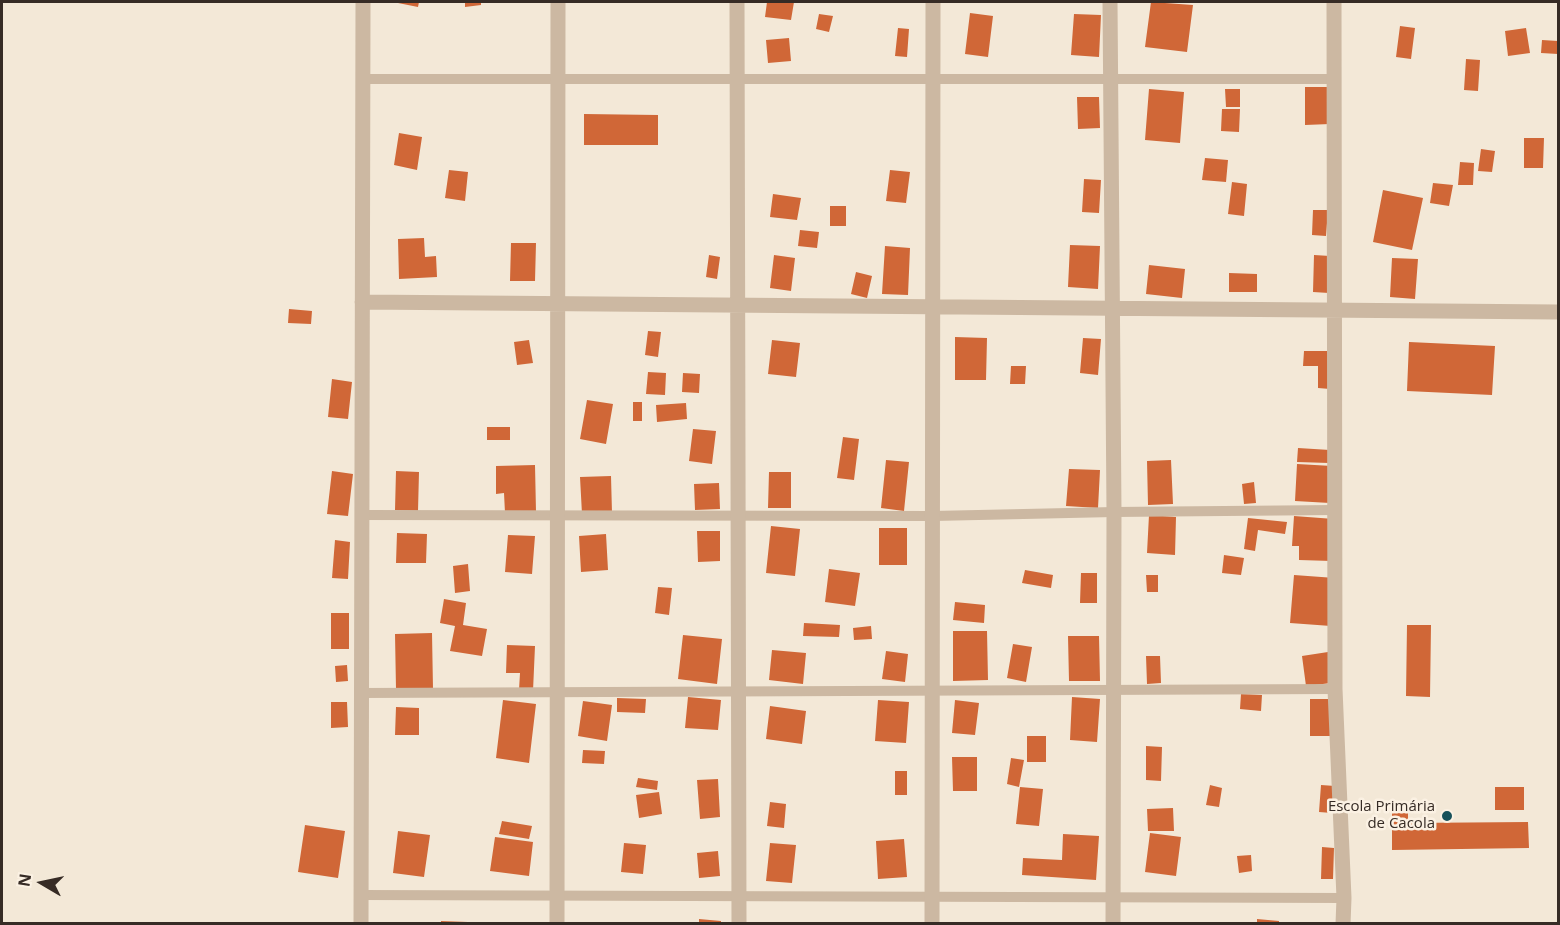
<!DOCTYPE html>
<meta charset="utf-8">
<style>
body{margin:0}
#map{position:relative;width:1560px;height:925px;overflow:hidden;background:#f3e8d7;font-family:"Open Sans",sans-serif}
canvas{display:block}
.frame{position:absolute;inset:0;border:3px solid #362b25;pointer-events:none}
.north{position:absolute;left:12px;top:853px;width:60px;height:60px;-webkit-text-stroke:4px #fbf1e3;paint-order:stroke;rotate:279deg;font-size:16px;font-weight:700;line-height:24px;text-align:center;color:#362b25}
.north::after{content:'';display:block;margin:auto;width:21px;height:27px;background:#362b25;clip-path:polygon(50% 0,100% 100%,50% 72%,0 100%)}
</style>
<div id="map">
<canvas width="1560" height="925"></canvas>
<div class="frame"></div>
<div class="north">N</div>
</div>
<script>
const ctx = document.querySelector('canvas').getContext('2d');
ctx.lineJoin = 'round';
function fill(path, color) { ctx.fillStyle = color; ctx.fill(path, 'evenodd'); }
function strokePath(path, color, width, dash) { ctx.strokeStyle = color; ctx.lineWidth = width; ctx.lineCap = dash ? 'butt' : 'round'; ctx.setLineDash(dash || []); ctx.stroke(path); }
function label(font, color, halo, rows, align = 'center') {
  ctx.font = font + ' "Open Sans",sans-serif'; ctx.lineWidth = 5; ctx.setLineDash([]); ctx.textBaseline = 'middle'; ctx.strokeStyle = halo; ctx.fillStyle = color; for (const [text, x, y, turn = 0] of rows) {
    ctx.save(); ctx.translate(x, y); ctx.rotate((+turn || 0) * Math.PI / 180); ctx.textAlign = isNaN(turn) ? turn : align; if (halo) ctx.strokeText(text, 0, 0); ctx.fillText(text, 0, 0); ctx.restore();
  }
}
fill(new Path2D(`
 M393,2H419L418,7Z
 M465,2H481V5L465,7Z
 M767,2H794L791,20L765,17Z
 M1151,2L1193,5L1187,52L1145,47Z
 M970,13L993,16L988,57L965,54Z
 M819,14L833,16L829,32L816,29Z
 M1074,14L1101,15L1099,57L1071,55Z
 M1400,26L1415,28L1411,59L1396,57Z
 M898,28L909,29L907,57L895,56Z
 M1526,28L1530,53L1508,56L1505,31Z
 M789,38L791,61L768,63L766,40Z
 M1542,40L1558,41V54L1541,53Z
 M1466,59L1480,60L1478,91L1464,90Z
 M1305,87H1329L1330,124L1305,125Z
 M1149,89L1184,92L1180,143L1145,140Z
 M1225,89H1240V107H1226Z
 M1077,97H1099L1100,128L1078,129Z
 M1222,109H1240L1239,132L1221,131Z
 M584,114L658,115V145H584Z
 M399,133L422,137L417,170L394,165Z
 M1524,138H1544L1543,168H1524Z
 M1481,149L1495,151L1492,172L1478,171Z
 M1205,158L1228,160L1226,182L1202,180Z
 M1460,162L1474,163L1473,185H1458Z
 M449,170L468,172L465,201L445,198Z
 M890,170L910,172L906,203L886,201Z
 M1084,179L1101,180L1099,213L1082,212Z
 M1232,182L1247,184L1244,216L1228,214Z
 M1433,183L1453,185L1449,206L1430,203Z
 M1383,190L1423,198L1412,250L1373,242Z
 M773,194L801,198L797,220L770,217Z
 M830,206H846V226H830Z
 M1313,210H1328L1326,236L1312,235Z
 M800,230L819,232L817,248L798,246Z
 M424,238L425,257L436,256L437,277L399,279L398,239Z
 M511,243H536L535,281H510Z
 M1070,245L1100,246L1098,289L1068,287Z
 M885,246L910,248L908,295L882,294Z
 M709,255L720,257L717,279L706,277Z
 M774,255L795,258L791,291L770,288Z
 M1314,255L1330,256L1329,293L1313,292Z
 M1392,258L1418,259L1415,299L1390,297Z
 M1149,265L1185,269L1182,298L1146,294Z
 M856,272L872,276L867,298L851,294Z
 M1229,273L1257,274V292H1229Z
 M289,309L312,311L311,324L288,323Z
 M648,331L661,332L658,357L645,355Z
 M955,337L987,338L986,380H955Z
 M1083,338L1101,339L1098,375L1080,373Z
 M529,340L533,363L517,365L514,342Z
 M772,340L800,343L796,377L768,374Z
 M1409,342L1495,346L1492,395L1407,391Z
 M1304,351H1330V389L1318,388V366H1303Z
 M1011,366H1026L1025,384H1010Z
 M648,372L666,373L665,395L646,394Z
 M683,373L700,374L699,393L682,392Z
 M332,379L352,382L348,419L328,417Z
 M587,400L613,404L606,444L580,439Z
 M633,402H642V421H633Z
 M686,403L687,419L657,422L656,405Z
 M487,427H510V440H487Z
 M693,429L716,431L712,464L689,461Z
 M843,437L859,439L854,480L837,478Z
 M1298,448L1330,450L1329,463L1297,462Z
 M886,460L909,462L904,511L881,508Z
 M1171,460L1173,504L1148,505L1147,461Z
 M1297,464L1332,466L1330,503L1295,501Z
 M535,465L536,512L505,513L504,493L496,494V466Z
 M1069,469L1100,470L1098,508L1066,506Z
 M332,471L353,474L348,516L327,514Z
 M396,471L419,472L418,511L395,510Z
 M769,472H791V508H768Z
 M611,476L612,513L582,514L580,477Z
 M1254,482L1256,503L1244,504L1242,484Z
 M719,483L720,509L695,510L694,484Z
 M1149,515L1176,517L1175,555L1147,553Z
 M1294,516L1334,519L1332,561L1299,560V546H1292Z
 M1248,518L1287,522L1285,534L1258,530L1255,551L1244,549Z
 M771,526L800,529L795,576L766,573Z
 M879,528H907V565H879Z
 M697,531H720V561L698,562Z
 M397,533L427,534L426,563H396Z
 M606,534L608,570L581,572L579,536Z
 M508,535L535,536L532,574L505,572Z
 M335,540L350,542L348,579L332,578Z
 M1224,555L1244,558L1241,575L1222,573Z
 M468,564L470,591L455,593L453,566Z
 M829,569L860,573L855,606L825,602Z
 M1025,570L1053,575L1051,588L1022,583Z
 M1081,573H1097V603H1080Z
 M1146,575H1158V592H1147Z
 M1294,575L1335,578L1331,626L1290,623Z
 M658,587L672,588L669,615L655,613Z
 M444,599L466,603L463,625L487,629L482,656L450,651L455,626L440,623Z
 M955,602L985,605L984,623L953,620Z
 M331,613H349V649H331Z
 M804,623L840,625L839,637L803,636Z
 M1407,625H1431L1430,697L1406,696Z
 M871,626L872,639L854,640L853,628Z
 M953,631H987L988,680L953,681Z
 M432,633L433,689H396L395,634Z
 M683,635L722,639L717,684L678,679Z
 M1068,636H1099L1100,681H1069Z
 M1013,644L1032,647L1026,682L1007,678Z
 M507,645L535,646L533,691L519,690L520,673H506Z
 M772,650L806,653L803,684L769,680Z
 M886,651L908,654L905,682L882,679Z
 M1328,652L1331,683L1306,686L1302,656Z
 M1146,656H1160L1161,683L1147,684Z
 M347,665L348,681L336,682L335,666Z
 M1241,694L1262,695L1261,711L1240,709Z
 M688,697L721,700L718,730L685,728Z
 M1072,697L1100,699L1097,742L1070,740Z
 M617,698L646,699L645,713L617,712Z
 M1310,699H1331V736H1310Z
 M503,700L536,704L529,763L496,758Z
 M878,700L909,702L906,743L875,741Z
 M955,700L979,703L975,735L952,733Z
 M583,701L612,705L607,741L578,736Z
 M331,702H347L348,727L331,728Z
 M770,706L806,711L802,744L766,739Z
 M396,707L419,708V735H395Z
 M1027,736H1046V762H1027Z
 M1146,746L1162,747L1161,781L1146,780Z
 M583,750L605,751L604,764L582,763Z
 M952,757H977V791H953Z
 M1011,758L1024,760L1019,787L1007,784Z
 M895,771H907V795H895Z
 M638,778L658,781L657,790L636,787Z
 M718,779L720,817L700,819L697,780Z
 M1210,785L1222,788L1219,807L1206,805Z
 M1321,785L1335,786L1332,813L1319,812Z
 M1020,787L1043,789L1039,826L1016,824Z
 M1495,787H1524V810H1495Z
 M659,792L662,814L639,818L636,795Z
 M770,802L786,804L784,828L767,826Z
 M1173,808L1174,831H1148L1147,809Z
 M1392,812H1408V823L1528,822L1529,848L1392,850Z
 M502,821L532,826L529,839L499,834Z
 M305,825L345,831L338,878L298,872Z
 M398,831L430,835L424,877L393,873Z
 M1150,833L1181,837L1176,876L1145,872Z
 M1063,834L1099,836L1096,880L1022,875L1023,858L1062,860Z
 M495,837L533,842L529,876L490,871Z
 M904,839L907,877L878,879L876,841Z
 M624,843L646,845L643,874L621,872Z
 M770,843L796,845L792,883L766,881Z
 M1322,847L1334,848L1333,879H1321Z
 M718,851L720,876L699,878L697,853Z
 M1251,855L1252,871L1239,873L1237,856Z
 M699,919L721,921V924H699Z
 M1257,919L1279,921V924H1257Z
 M441,921L468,922V924H441Z`), '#d06737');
strokePath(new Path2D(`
 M363,79H1334
 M363,515L933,516L1114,512L1335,510
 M361,693L1335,689
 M361,895L1344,898`), '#ccb8a2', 10);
strokePath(new Path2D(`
 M737,2L739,924
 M1110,2L1114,512L1113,924
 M1334,2L1335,689L1344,898L1343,924
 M362,302L1558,312
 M361,924L363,2
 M557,924L558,2
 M932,924L933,2`), '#ccb8a2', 15);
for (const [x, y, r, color] of [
 [1447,816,6,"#17515a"]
]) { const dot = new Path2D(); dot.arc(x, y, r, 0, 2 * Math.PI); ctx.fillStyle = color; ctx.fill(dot); strokePath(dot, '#fbf1e3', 2); }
label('15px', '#362b25', '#fbf1e3', [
 ["Escola Primária",1435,807],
 ["de Cacola",1435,824]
], 'right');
</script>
